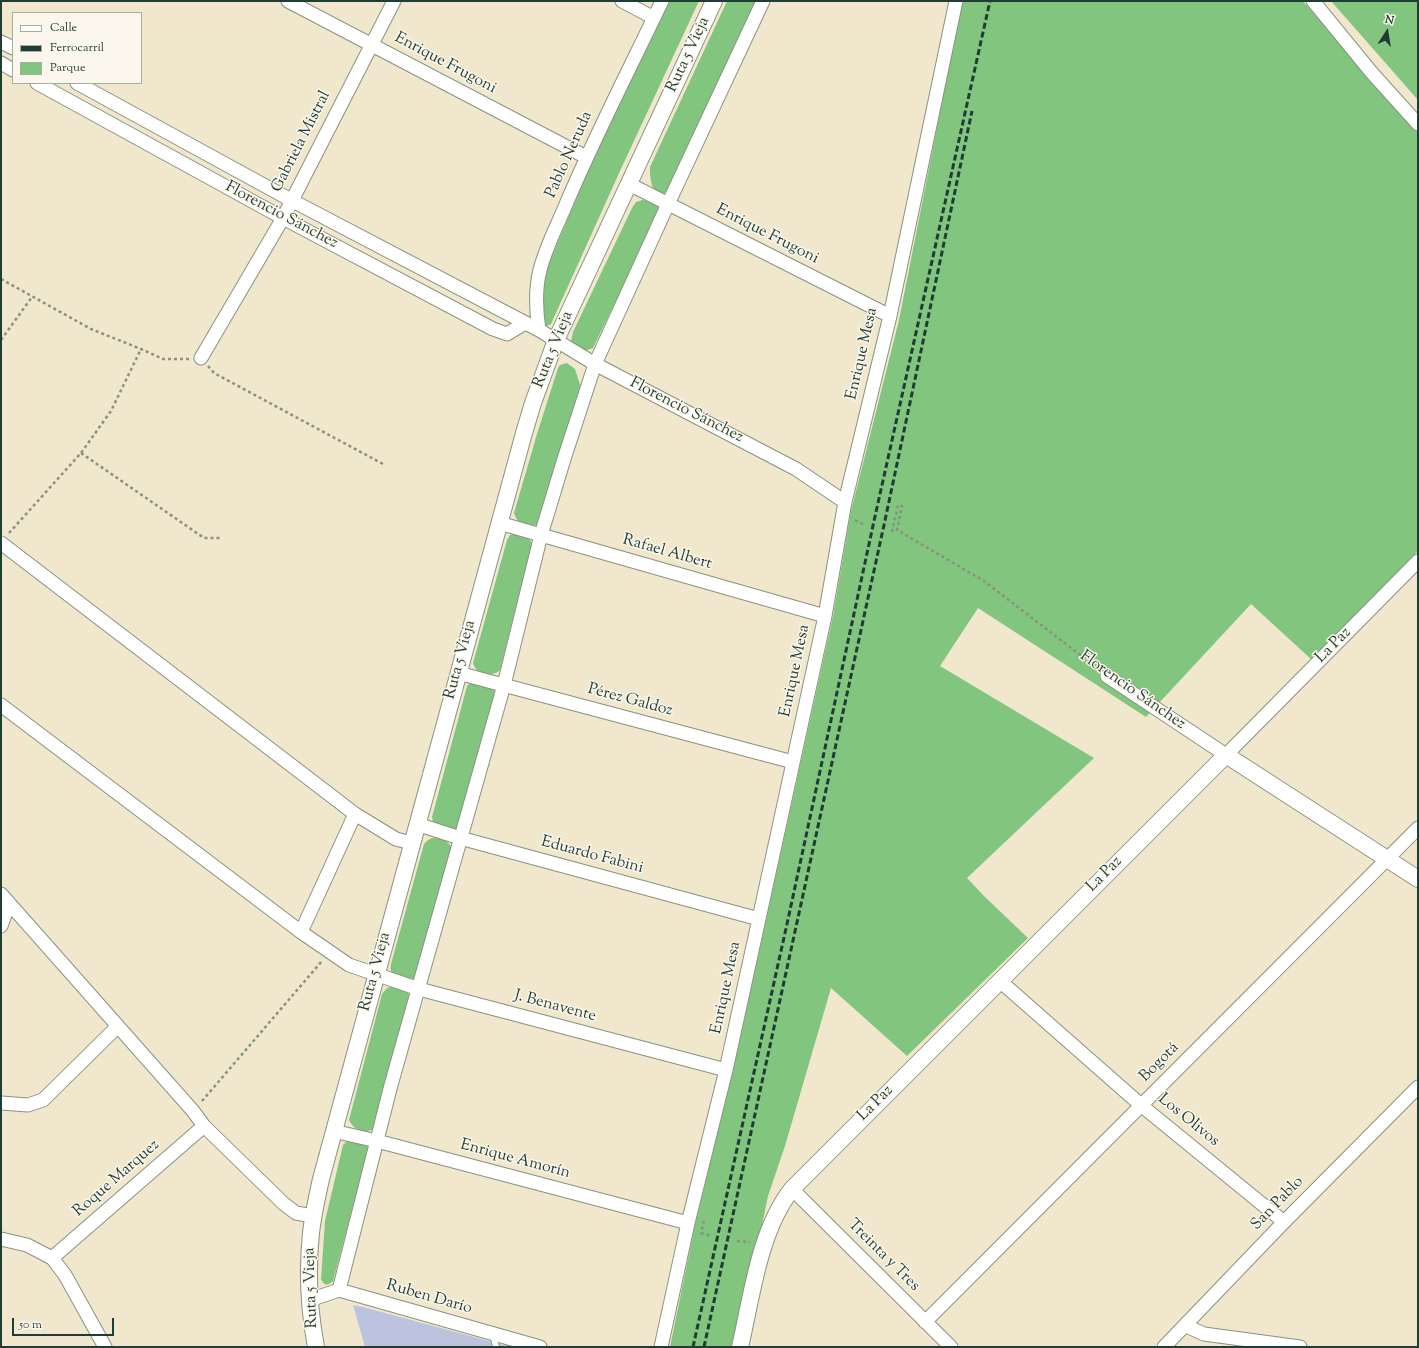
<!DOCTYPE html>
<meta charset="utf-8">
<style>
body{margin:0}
#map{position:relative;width:1419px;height:1348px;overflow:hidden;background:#f1e7cc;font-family:"Sorts Mill Goudy",serif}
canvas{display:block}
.frame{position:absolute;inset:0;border:2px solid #1f3d34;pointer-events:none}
.legend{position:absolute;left:12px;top:12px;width:130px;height:72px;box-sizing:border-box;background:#fbf7ec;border:1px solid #a3ada2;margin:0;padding:5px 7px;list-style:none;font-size:12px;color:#1f3d34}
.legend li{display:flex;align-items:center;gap:8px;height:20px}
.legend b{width:20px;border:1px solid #a3ada2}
.north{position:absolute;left:1367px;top:12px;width:40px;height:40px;-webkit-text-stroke:3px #fbf7ec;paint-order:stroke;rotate:12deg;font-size:11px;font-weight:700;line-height:16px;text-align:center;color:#1f3d34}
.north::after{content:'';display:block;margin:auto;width:14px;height:18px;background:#1f3d34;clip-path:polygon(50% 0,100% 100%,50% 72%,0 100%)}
.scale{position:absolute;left:12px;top:1318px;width:102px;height:18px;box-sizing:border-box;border:2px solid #1f3d34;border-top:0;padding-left:5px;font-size:12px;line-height:14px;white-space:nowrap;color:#1f3d34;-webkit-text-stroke:3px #fbf7ec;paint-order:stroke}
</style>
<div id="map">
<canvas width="1419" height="1348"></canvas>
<div class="frame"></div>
<ul class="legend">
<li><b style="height:5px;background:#fff"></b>Calle</li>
<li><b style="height:5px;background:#1f3d34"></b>Ferrocarril</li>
<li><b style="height:11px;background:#82c57e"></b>Parque</li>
</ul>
<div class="north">N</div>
<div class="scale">50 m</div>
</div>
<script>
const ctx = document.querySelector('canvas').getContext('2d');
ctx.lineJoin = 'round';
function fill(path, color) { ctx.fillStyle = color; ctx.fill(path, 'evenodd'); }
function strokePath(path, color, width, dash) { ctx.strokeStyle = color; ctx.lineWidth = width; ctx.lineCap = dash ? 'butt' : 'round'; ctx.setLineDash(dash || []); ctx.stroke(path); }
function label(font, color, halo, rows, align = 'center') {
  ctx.font = font + ' "Sorts Mill Goudy",serif'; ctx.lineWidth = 3; ctx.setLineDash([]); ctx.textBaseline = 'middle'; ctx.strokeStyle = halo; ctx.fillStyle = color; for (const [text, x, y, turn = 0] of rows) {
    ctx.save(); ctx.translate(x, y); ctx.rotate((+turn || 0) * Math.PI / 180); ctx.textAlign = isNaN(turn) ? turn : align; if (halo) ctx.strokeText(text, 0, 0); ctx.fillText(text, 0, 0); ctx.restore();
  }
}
fill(new Path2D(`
 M353,1305L363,1307L511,1347H365Z`), '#bbc3de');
fill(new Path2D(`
 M668,1H699L620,171L551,324L547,326L544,323L542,291L547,268L593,159Z
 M727,1H758L669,192C651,200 650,179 650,167Z
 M962,1H1303L1418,133V551L1312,660L1251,604L1146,717L978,608L940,666L1094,758L967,878L984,896L1028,938L907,1056L831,988L785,1146L768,1196L737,1347H670L695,1225L731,1079L833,616L851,511L899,320Z
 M1331,1H1418V100Z
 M642,200L652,201L658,206V214L593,348L585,351L572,345L571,341L573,332L632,208L636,202Z
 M567,363L575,369L581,388L537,524L533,527C522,525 518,524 514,513L537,434L558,368L560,365Z
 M517,533L527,536L532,543L500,670C495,676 481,676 476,669C475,668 474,665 473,663L507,540L510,535Z
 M475,682L492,686L495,693L459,824L455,830L433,823L432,817L467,686L470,683Z
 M432,838C443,838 447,840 453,849L415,978C409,980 394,979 391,971C390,969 391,966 391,964L424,844L428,840Z
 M394,986L407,991L411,999L374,1129C363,1134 354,1130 349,1120L382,994L387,988Z
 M350,1140L367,1145L368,1149L333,1281C328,1286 324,1286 321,1279L325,1221L343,1145L347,1141Z`), '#82c57e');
const service = new Path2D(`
 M493,1334L496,1347`);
const minor = new Path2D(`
 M288,1L586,157
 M622,1L654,18
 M1313,1L1372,73L1418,124
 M1,42L13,48
 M1,63L13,70
 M37,83L283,218L493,329L507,334L525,323
 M77,83L291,200L539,330L595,364L796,469L845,502
 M629,184L890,316
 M539,330C536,310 535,289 540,270C546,246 558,224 567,202C596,134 630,68 662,1
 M201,358L283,218L394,1
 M499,523L825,616
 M1,543L355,814L396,839L411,843
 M458,673L793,762
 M1107,676L1226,755L1418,561
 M1,705L301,932L349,965L419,989L726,1070
 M417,824L460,838L759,919
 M1,894L193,1111L204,1126L284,1204L296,1213L313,1216
 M1,926L9,904
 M301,932L355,814
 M1000,981L1142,1106L1284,1222
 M1,1103L28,1105L43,1100L118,1026
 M333,1131L377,1141L688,1223
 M792,1189L951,1347
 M1,1239L27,1245L52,1258L65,1275L105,1347
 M52,1258L204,1126
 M339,1290L391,1085L504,685L541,535L564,459L595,364L668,204L763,1
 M310,1300L339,1290L540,1347
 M925,1322L1418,828
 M1186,1326L1204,1334L1300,1347
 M661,1347L688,1223L726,1070L825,616L845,502L890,316L956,1
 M1164,1347L1284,1222L1418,1087`);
const tertiary = new Path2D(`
 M316,1347C309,1310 307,1271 311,1233C313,1215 317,1197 321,1179L524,433L533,403L556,340L714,1
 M740,1347C752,1296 759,1231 792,1189L1226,755L1418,879`);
strokePath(service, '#889280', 8);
strokePath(minor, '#889280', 15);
strokePath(tertiary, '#889280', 18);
strokePath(new Path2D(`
 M1,279L91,329L141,349L163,359H189
 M1,340L32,297
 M208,366L214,373L383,464
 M81,453L204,538H220
 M855,520L865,525
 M892,532L898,505L902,506L897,530L984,581L1097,668
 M9,533L81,453L111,411L141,349
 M202,1101L322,961
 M704,1221L701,1233L712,1236
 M737,1241L750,1242`), '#889280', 2.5, [3, 3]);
strokePath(service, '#fff', 6);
strokePath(minor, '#fff', 13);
strokePath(tertiary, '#fff', 16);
strokePath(new Path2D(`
 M693,1347L787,924L874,521L990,1
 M704,1347L884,525L972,111`), '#1f3d34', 3, [6, 3]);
label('16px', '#1f3d34', '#fbf7ec', [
 ["Ruta 5 Vieja",689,55,-65],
 ["Enrique Frugoni",445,64,28],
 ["Gabriela Mistral",302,142,-63],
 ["Pablo Neruda",570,155,-66],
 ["Florencio Sánchez",281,216,28],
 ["Enrique Frugoni",767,235,27],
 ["Ruta 5 Vieja",554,350,-68],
 ["Enrique Mesa",863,354,-77],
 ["Florencio Sánchez",686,411,27],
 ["Rafael Albert",667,553,16],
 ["La Paz",1334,646,-45],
 ["Ruta 5 Vieja",461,660,-75],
 ["Enrique Mesa",796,671,-78],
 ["Florencio Sánchez",1132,691,35],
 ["Pérez Galdoz",630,701,15],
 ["Eduardo Fabini",592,856,15],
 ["La Paz",1105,875,-45],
 ["Ruta 5 Vieja",376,972,-75],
 ["Enrique Mesa",727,988,-78],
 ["J. Benavente",555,1007,15],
 ["Bogotá",1160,1063,-45],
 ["La Paz",876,1104,-45],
 ["Los Olivos",1188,1121,39],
 ["Enrique Amorín",515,1160,15],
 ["Roque Marquez",117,1179,-41],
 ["San Pablo",1278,1204,-46],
 ["Treinta y Tres",883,1256,45],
 ["Ruta 5 Vieja",312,1288,-92],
 ["Ruben Darío",429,1298,16]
]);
</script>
